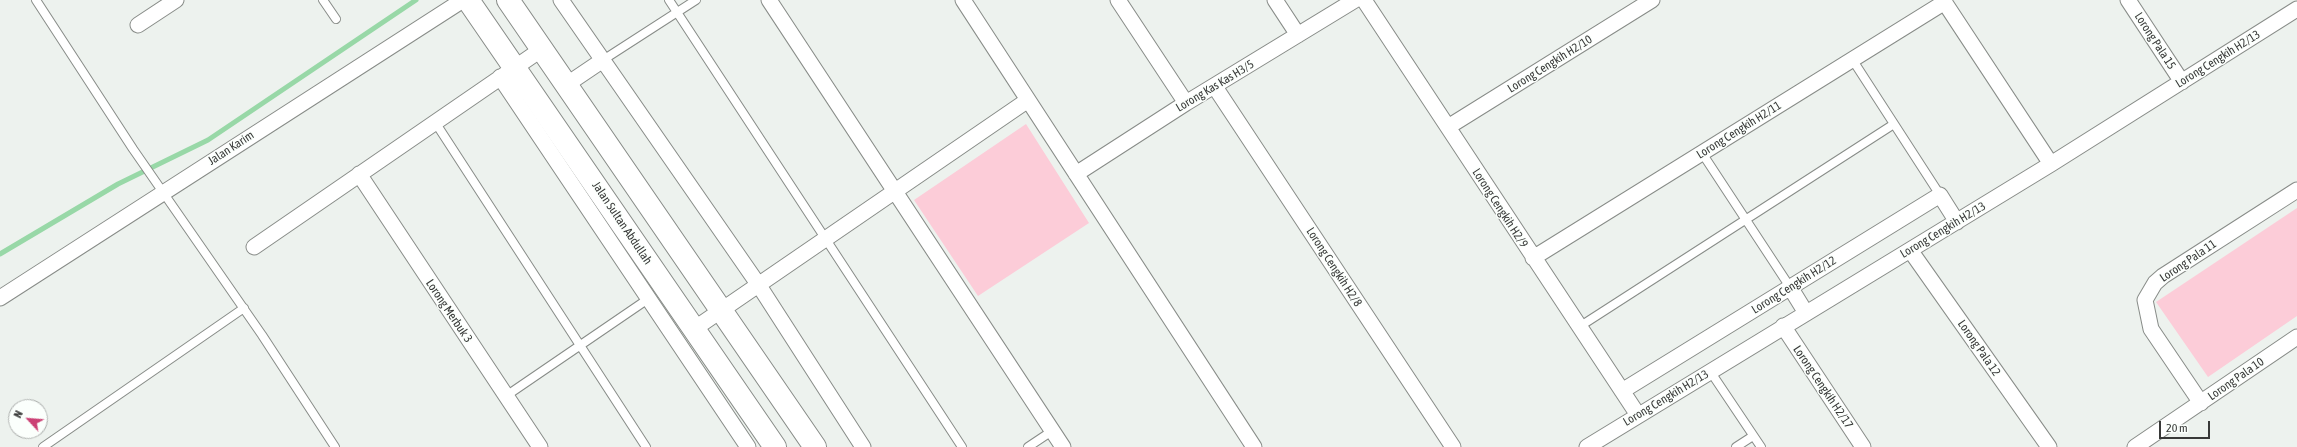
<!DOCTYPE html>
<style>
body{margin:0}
#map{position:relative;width:2297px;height:447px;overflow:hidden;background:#edf2ee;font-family:"Asap Condensed",sans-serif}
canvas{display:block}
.north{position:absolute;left:8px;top:399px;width:40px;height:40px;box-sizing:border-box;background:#fbfffc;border:1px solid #adb0ae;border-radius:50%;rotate:296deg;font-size:11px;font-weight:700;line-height:16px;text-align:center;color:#383938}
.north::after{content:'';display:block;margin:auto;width:14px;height:18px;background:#cb4074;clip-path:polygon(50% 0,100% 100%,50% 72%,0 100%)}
.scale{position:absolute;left:2159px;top:421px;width:51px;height:18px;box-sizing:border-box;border:2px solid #383938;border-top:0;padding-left:5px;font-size:12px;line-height:14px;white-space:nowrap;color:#383938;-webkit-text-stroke:3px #fbfffc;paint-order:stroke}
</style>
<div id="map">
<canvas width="2297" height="447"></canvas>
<div class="north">N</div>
<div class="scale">20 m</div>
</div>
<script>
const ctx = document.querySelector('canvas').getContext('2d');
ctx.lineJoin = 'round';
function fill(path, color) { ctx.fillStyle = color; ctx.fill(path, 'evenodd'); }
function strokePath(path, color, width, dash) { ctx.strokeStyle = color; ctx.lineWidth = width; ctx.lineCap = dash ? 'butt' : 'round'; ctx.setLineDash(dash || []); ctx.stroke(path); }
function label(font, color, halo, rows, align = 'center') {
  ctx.font = font + ' "Asap Condensed",sans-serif'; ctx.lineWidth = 3; ctx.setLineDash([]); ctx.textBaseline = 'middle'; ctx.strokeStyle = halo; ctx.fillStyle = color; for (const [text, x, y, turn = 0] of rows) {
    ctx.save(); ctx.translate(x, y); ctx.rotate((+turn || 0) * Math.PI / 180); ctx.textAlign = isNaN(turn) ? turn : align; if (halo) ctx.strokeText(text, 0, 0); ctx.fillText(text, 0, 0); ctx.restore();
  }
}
fill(new Path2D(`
 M1026,124L1089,223L978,296L914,200Z
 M2297,208V316L2208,377L2156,302Z`), '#fcccd8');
strokePath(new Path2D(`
 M0,254L118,184L208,140L416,0`), '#98d8a7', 5);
const lane = new Path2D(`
 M36,0L133,149L262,335L335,447
 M323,0L336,19
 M669,0L962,447
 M1852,59L1940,195
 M603,60L696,0
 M435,122L646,447
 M1702,153L1790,287
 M1579,327L1894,124
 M1710,371L1761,447
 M506,396L648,299
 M43,447L244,308
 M1028,447L1052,431
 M1736,447L1753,436`);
const street = new Path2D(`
 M561,0L758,284L863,447
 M769,0L1063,447
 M963,0L1254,447
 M1118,0L1186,103
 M1275,0L1298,35
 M1364,0L1638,415
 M1943,0L2051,164
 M2128,0L2182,82
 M138,25L176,0
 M500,77L748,447
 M566,85L603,60
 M1215,87L1453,447
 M1448,127L1652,0
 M359,174L540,447
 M1076,174L1186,103L1355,0
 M254,247L542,49
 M1910,250L2049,447
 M1533,258L1945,2
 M1790,287L1806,313
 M0,298L463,0
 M1783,326L1863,447
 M694,329L1028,100
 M1622,391L1940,195L1957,222
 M2201,403L2151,329L2145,300L2155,283L2163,276L2297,190
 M1587,447L2051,164L2297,9
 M2135,447L2297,337`);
const secondary = new Path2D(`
 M468,0L775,447
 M508,0L815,447`);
strokePath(lane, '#888c88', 10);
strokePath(street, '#888c88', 17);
strokePath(secondary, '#888c88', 24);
strokePath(lane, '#fff', 8);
strokePath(street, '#fff', 15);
strokePath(secondary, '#fff', 22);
label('12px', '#383938', '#fbfffc', [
 ["Lorong Pala 15",2155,41,57],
 ["Lorong Cengkih H2/13",2218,59,-32],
 ["Lorong Cengkih H2/10",1550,64,-32],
 ["Lorong Kas Kas H3/5",1215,86,-31],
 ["Lorong Cengkih H2/11",1739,130,-32],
 ["Jalan Karim",231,148,-33],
 ["Lorong Cengkih H2/9",1500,208,57],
 ["Jalan Sultan Abdullah",622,223,56],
 ["Lorong Cengkih H2/13",1943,230,-31],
 ["Lorong Pala 11",2188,261,-34],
 ["Lorong Cengkih H2/8",1334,267,57],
 ["Lorong Cengkih H2/12",1794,285,-32],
 ["Lorong Merbuk 3",449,311,56],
 ["Lorong Pala 12",1979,348,55],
 ["Lorong Pala 10",2236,379,-35],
 ["Lorong Cengkih H2/17",1823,387,56],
 ["Lorong Cengkih H2/13",1666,398,-31]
]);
</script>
